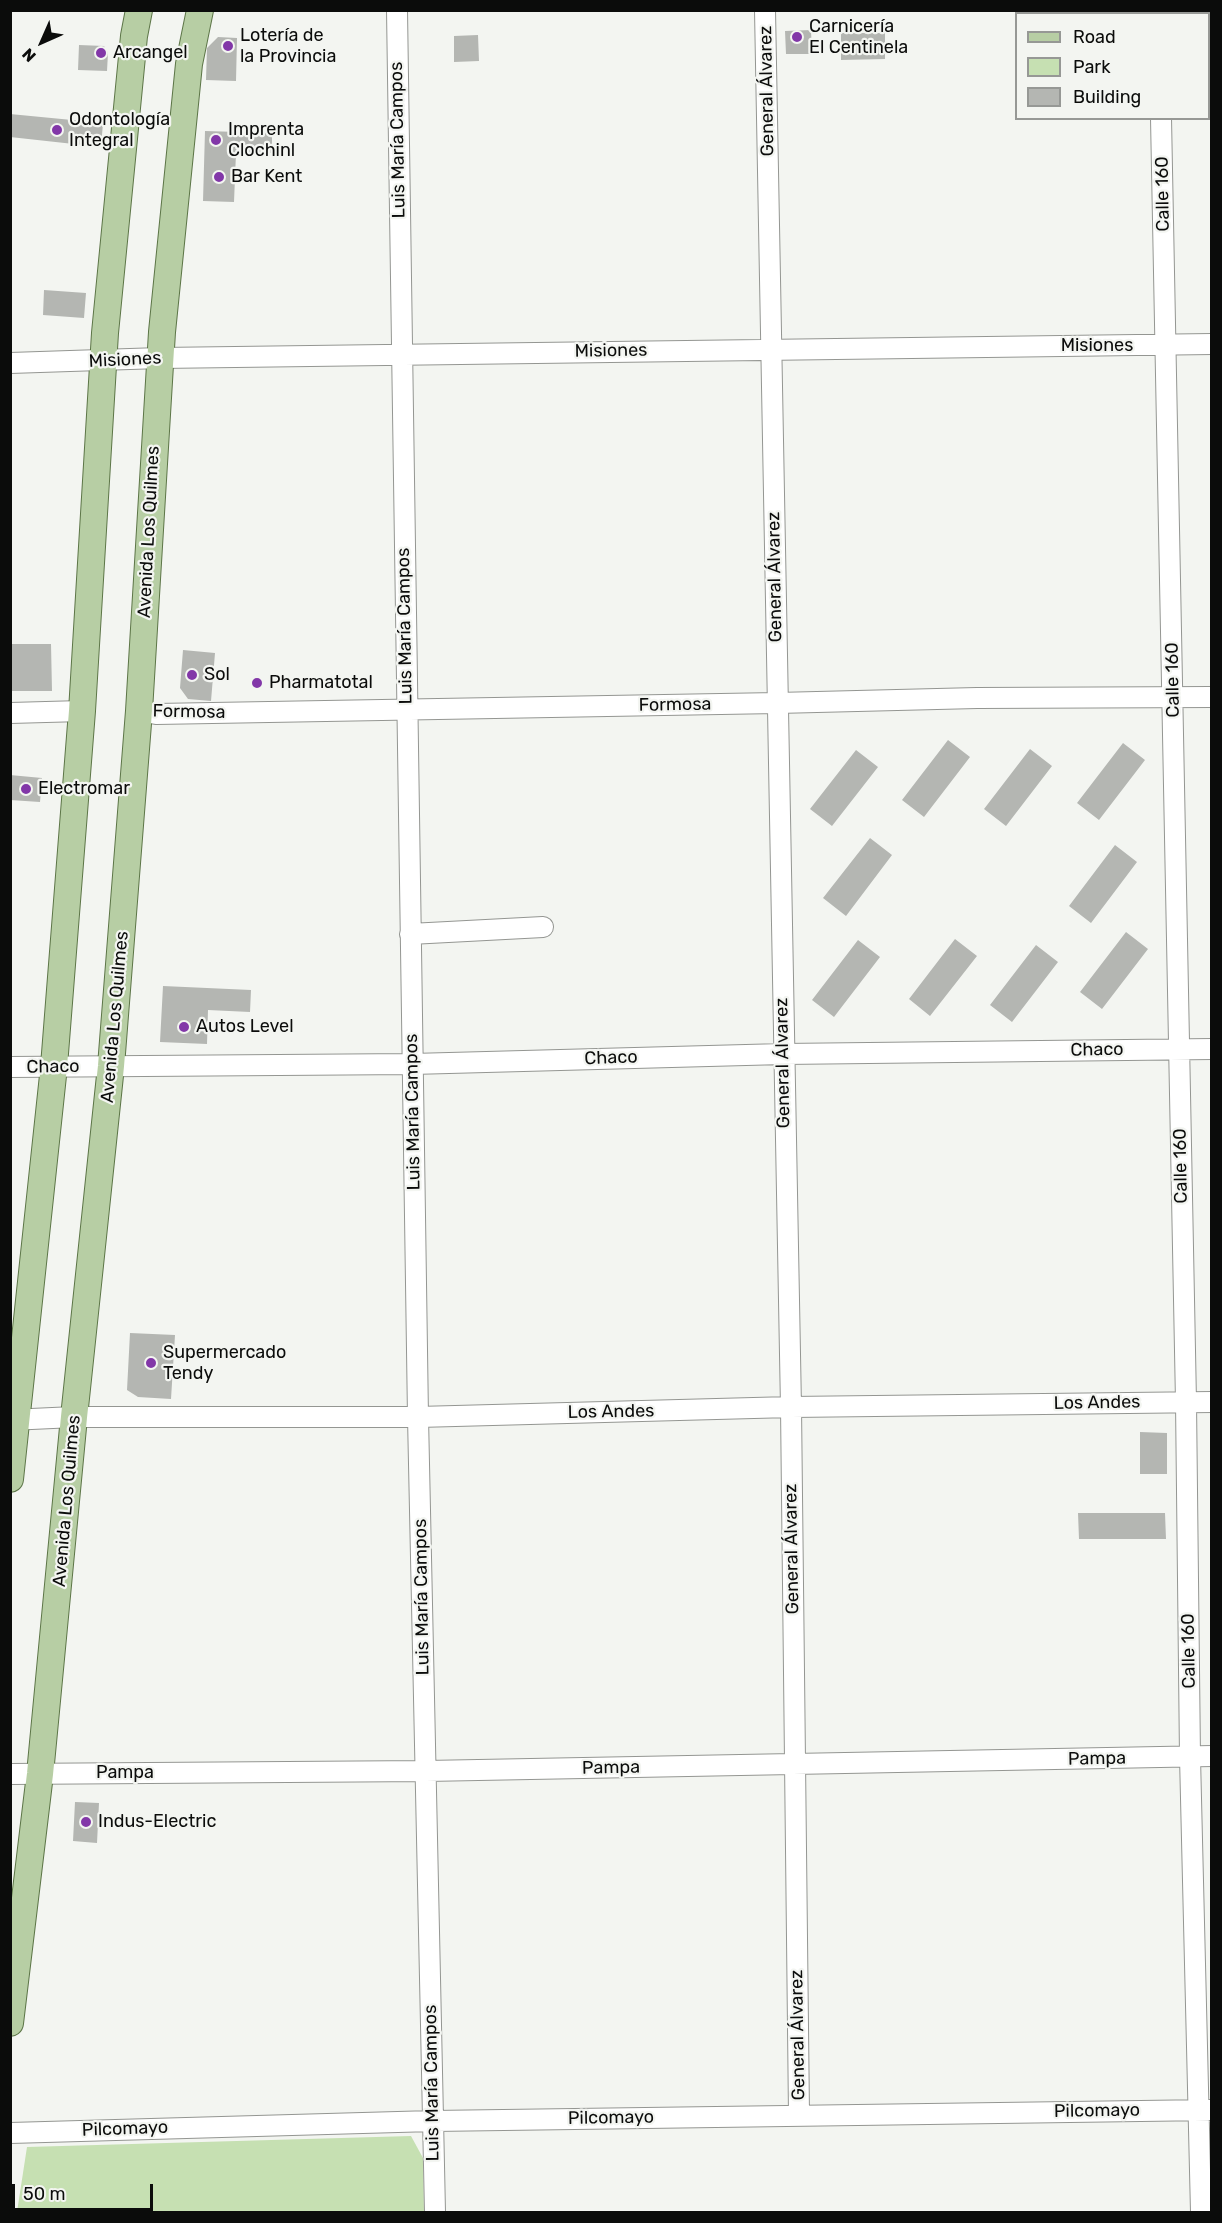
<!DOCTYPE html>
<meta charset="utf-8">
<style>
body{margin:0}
#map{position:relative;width:1222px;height:2223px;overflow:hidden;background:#f3f5f1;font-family:Rubik,sans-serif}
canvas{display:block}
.frame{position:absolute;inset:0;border:12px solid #0b0c0b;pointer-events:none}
.legend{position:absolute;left:1015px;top:12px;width:195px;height:108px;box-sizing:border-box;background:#f3f5f1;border:2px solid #969895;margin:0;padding:8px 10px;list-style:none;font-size:18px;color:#0b0c0b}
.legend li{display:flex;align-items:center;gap:12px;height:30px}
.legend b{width:30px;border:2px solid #969895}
.north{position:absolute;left:12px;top:12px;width:60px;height:60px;-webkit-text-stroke:4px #f3f5f1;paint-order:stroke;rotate:225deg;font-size:16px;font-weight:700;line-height:24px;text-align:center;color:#0b0c0b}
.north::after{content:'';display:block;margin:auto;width:21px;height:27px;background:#0b0c0b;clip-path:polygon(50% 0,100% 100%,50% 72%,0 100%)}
.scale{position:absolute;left:12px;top:2184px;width:141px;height:27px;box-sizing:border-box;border:3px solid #0b0c0b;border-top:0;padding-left:8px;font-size:18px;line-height:21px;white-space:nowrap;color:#0b0c0b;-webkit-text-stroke:4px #f3f5f1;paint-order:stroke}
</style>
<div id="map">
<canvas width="1222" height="2223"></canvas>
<div class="frame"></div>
<ul class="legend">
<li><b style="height:8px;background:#b7cea4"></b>Road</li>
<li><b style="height:16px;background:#c6e0b2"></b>Park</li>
<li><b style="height:16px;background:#b4b6b2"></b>Building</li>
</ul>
<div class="north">N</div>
<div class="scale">50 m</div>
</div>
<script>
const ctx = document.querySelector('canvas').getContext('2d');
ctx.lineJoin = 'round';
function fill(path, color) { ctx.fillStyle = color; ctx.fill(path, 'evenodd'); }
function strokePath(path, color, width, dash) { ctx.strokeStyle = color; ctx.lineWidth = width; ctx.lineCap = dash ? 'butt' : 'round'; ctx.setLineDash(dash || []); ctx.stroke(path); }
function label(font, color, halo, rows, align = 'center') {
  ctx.font = font + ' Rubik,sans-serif'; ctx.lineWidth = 4.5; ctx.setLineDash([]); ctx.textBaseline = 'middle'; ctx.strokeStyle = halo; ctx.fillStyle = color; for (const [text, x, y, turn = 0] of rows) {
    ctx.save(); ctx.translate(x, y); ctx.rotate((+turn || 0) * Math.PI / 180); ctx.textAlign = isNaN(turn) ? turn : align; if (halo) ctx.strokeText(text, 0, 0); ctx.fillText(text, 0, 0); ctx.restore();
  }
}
fill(new Path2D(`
 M411,2136L423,2158L424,2212H17L27,2147Z`), '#c6e0b2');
fill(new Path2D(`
 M811,30L812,54H786L785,31Z
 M841,33H885V59L841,60Z
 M478,35L479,61L454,62V36Z
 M218,37L237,38L236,81L206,80L207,48Z
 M79,45L104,46L108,53L107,71L78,70Z
 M10,114L103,123L101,147L10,137Z
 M205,131L272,133V153H236L234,202L203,201Z
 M44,290L86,293L84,318L43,315Z
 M10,644H51L52,691H10Z
 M183,650L215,653L211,701L188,699L180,688Z
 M948,740L970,757L924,817L902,800Z
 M1123,743L1145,760L1099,820L1077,803Z
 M1030,749L1052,766L1006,826L984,809Z
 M856,750L878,767L832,826L810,809Z
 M10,775L42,778L40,802L10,800Z
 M870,838L892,855L846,916L823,898Z
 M1115,845L1137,862L1091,923L1069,906Z
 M1126,932L1148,949L1102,1009L1080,992Z
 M955,939L977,956L930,1016L909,999Z
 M858,940L880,957L834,1017L812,1000Z
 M1036,945L1058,962L1012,1022L990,1005Z
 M163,986L251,990L250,1012L208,1010L207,1044L160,1042Z
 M130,1333L175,1335L171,1399L138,1397L127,1390Z
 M1140,1432L1167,1433V1474H1140Z
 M1078,1513H1165L1166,1539H1079Z
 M75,1802L99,1803L97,1843L73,1841Z`), '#b4b6b2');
const minor = new Path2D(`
 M397,10L418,1417L435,2212
 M765,10L791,1407L799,2115
 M1159,10V14
 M1161,118L1186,1402L1190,1757L1201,2212
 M10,363L160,358L1212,344
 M139,711L156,714L777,703L977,698L1212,697
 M10,713L82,711
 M410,934L543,927
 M10,1067L412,1064L783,1054L1212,1049
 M10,1420L74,1417H418L791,1407L1212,1402
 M10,1774L426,1771L1212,1756
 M10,2133L433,2121L1211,2110`);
const major = new Path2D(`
 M10,1479L54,1066L82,711L105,333L134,36L139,10
 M10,2023L40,1774L74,1417L111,1066L139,711L162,332L189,64L200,10`);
strokePath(minor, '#949692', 22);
strokePath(major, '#5c7547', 28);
strokePath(minor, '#fff', 20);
strokePath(major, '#b7cea4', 26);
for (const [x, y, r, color] of [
 [797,37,6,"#8237a8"],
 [228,46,6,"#8237a8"],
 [101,53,6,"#8237a8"],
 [57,130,6,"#8237a8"],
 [216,140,6,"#8237a8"],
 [219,177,6,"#8237a8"],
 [192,675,6,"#8237a8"],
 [257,683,6,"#8237a8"],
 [26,789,6,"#8237a8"],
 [184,1027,6,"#8237a8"],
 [151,1363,6,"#8237a8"],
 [86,1822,6,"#8237a8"]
]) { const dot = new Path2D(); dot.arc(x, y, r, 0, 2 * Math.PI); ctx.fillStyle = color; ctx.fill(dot); strokePath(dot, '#f3f5f1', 2); }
label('18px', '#0b0c0b', '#f3f5f1', [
 ["Carnicería",809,27],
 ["El Centinela",809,48],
 ["Lotería de",240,36],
 ["la Provincia",240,57],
 ["Arcangel",113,53],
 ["Odontología",69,120],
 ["Integral",69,141],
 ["Imprenta",228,130],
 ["Clochinl",228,151],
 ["Bar Kent",231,177],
 ["Sol",204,675],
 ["Pharmatotal",269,683],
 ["Electromar",38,789],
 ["Autos Level",196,1027],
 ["Supermercado",163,1353],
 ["Tendy",163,1374],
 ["Indus-Electric",98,1822]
], 'left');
label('18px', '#0b0c0b', '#f3f5f1', [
 ["General Álvarez",767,91,-91],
 ["Luis María Campos",398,140,-91],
 ["Calle 160",1163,194,-91],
 ["Misiones",1097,346],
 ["Misiones",611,351,-1],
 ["Misiones",125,360,-3],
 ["Avenida Los Quilmes",149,532,-87],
 ["General Álvarez",775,577,-91],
 ["Luis María Campos",405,626,-91],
 ["Calle 160",1173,680,-91],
 ["Formosa",675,705,-1],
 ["Formosa",189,712,1],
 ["Avenida Los Quilmes",115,1017,-85],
 ["Chaco",1097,1050,-1],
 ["Chaco",611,1058,-2],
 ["General Álvarez",783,1063,-91],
 ["Chaco",53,1067,-1],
 ["Luis María Campos",413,1112,-91],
 ["Calle 160",1181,1166,-91],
 ["Los Andes",1097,1403,-1],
 ["Los Andes",611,1412,-1],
 ["Avenida Los Quilmes",67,1501,-85],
 ["General Álvarez",792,1549,-91],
 ["Luis María Campos",422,1597,-91],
 ["Calle 160",1189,1651,-91],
 ["Pampa",1097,1759,-1],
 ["Pampa",611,1768,-1],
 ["Pampa",125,1773],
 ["General Álvarez",798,2035,-91],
 ["Luis María Campos",432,2083,-91],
 ["Pilcomayo",1097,2111,-1],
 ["Pilcomayo",611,2118,-1],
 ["Pilcomayo",125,2129,-2]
]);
</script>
